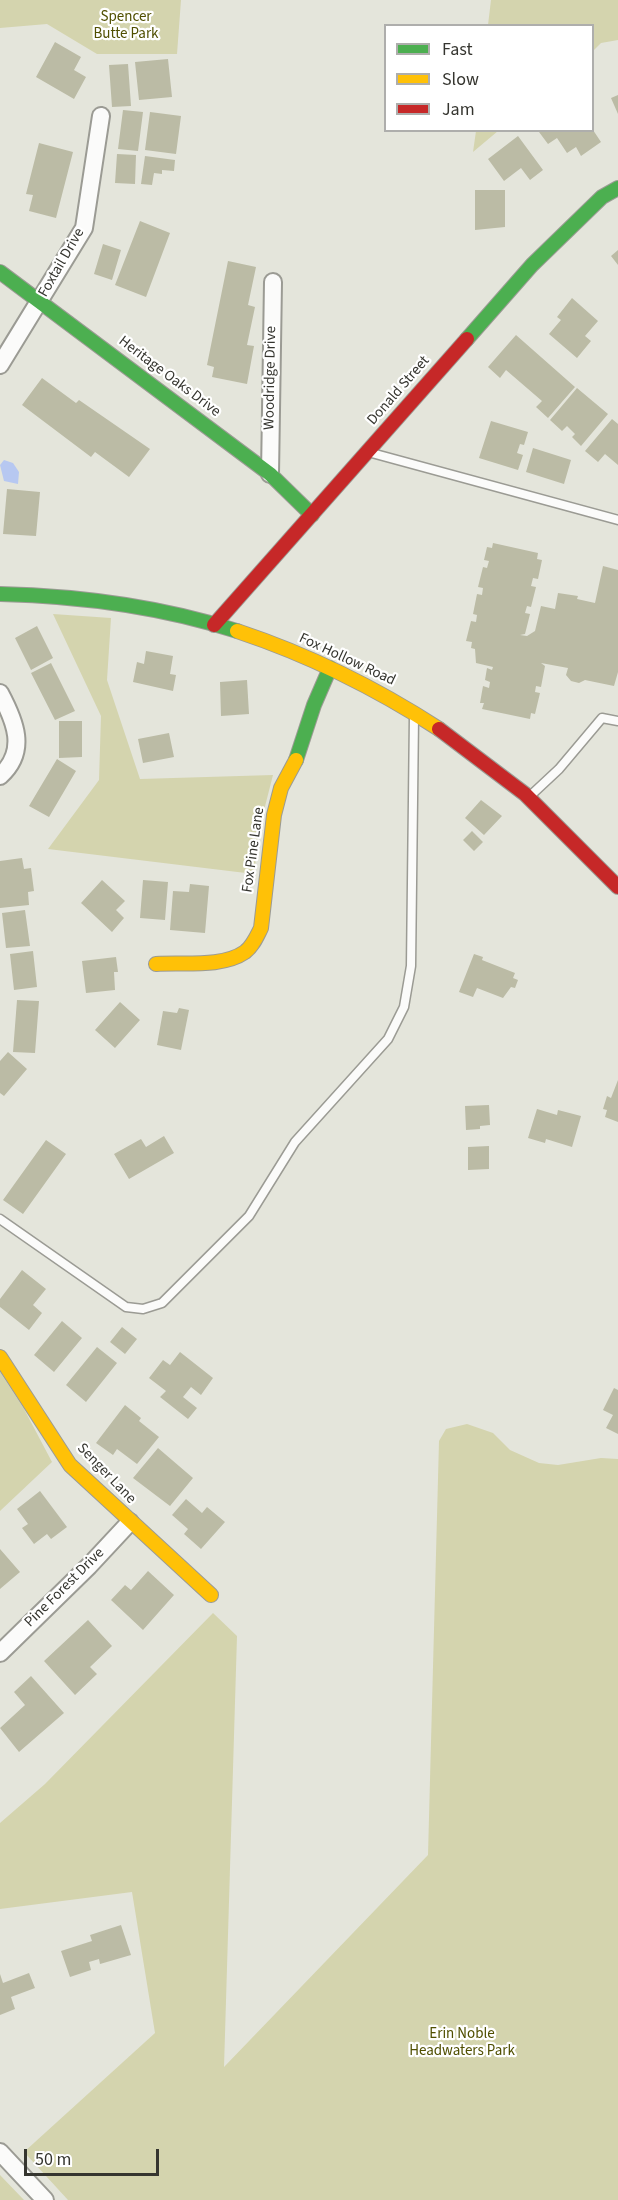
<!DOCTYPE html>
<style>
body{margin:0}
#map{position:relative;width:618px;height:2200px;overflow:hidden;background:#e4e5db;font-family:"Source Sans 3",sans-serif}
canvas{display:block}
.legend{position:absolute;left:384px;top:24px;width:210px;height:108px;box-sizing:border-box;background:#fff;border:2px solid #aeaeac;margin:0;padding:8px 10px;list-style:none;font-size:18px;color:#35352f}
.legend li{display:flex;align-items:center;gap:12px;height:30px}
.legend b{width:30px;border:2px solid #aeaeac}
.scale{position:absolute;left:24px;top:2149px;width:135px;height:27px;box-sizing:border-box;border:3px solid #35352f;border-top:0;padding-left:8px;font-size:18px;line-height:21px;white-space:nowrap;color:#35352f;-webkit-text-stroke:4px #fff;paint-order:stroke}
</style>
<div id="map">
<canvas width="618" height="2200"></canvas>
<ul class="legend">
<li><b style="height:8px;background:#4caf50"></b>Fast</li>
<li><b style="height:8px;background:#ffc107"></b>Slow</li>
<li><b style="height:8px;background:#c62828"></b>Jam</li>
</ul>
<div class="scale">50 m</div>
</div>
<script>
const ctx = document.querySelector('canvas').getContext('2d');
ctx.lineJoin = 'round';
function fill(path, color) { ctx.fillStyle = color; ctx.fill(path, 'evenodd'); }
function strokePath(path, color, width, dash) { ctx.strokeStyle = color; ctx.lineWidth = width; ctx.lineCap = dash ? 'butt' : 'round'; ctx.setLineDash(dash || []); ctx.stroke(path); }
function label(font, color, halo, rows, align = 'center') {
  ctx.font = font + ' "Source Sans 3",sans-serif'; ctx.lineWidth = 4.5; ctx.setLineDash([]); ctx.textBaseline = 'middle'; ctx.strokeStyle = halo; ctx.fillStyle = color; for (const [text, x, y, turn = 0] of rows) {
    ctx.save(); ctx.translate(x, y); ctx.rotate((+turn || 0) * Math.PI / 180); ctx.textAlign = isNaN(turn) ? turn : align; if (halo) ctx.strokeText(text, 0, 0); ctx.fillText(text, 0, 0); ctx.restore();
  }
}
fill(new Path2D(`
 M0,0H181L177,54H97L47,24L0,28Z
 M491,0H618V40L601,43L593,51L592,26L488,25Z
 M476,131V130L498,131L473,152Z
 M53,614L111,618L107,680L140,779L273,775L261,822L254,874L48,849L99,780L101,716Z
 M0,1372L24,1409L52,1462L0,1511Z
 M467,1424L493,1433L510,1450L539,1463L558,1465L601,1458L618,1459V2200H68L24,2152L155,2033L132,1892L0,1909V1823L45,1784L213,1613L237,1636L224,2067L428,1855L439,1441L446,1429Z
 M0,2175L24,2200H0Z`), '#d4d4ae');
fill(new Path2D(`
 M4,460L13,463L19,472L18,484L4,481L0,465Z`), '#b7c8f1');
fill(new Path2D(`
 M55,42L81,57L74,70L86,77L74,99L36,77Z
 M168,59L172,97L139,100L135,62Z
 M128,64L131,106L112,107L109,65Z
 M618,95V114L611,98Z
 M123,110L143,112L138,151L118,149Z
 M150,112L181,116L176,154L145,150Z
 M541,130H593L601,142L581,156L576,147L567,153L557,138L548,144L539,132Z
 M518,136L543,170L530,180L521,168L504,181L488,159Z
 M39,143L73,152L56,218L29,211L33,195L26,194Z
 M117,154L136,155L135,184L115,183Z
 M145,156L175,160L174,171L162,170V174L154,173L152,185L141,184Z
 M475,190H505V227L475,230Z
 M140,221L170,233L146,297L115,285Z
 M103,244L121,250L112,280L94,274Z
 M618,250V265L611,256Z
 M228,261L256,267L248,305L255,307L247,345L254,346L247,384L212,377L214,367L207,365Z
 M572,298L598,321L585,336L591,341L577,358L549,334L561,320L557,317Z
 M516,335L575,387L548,418L536,407L542,401L506,370L500,378L488,367Z
 M42,378L76,403L79,400L150,449L129,477L95,452L91,457L22,405Z
 M577,388L608,414L581,446L572,437L575,434L567,426L562,431L550,420Z
 M612,419L618,424V465L605,454L598,462L585,451Z
 M491,421L528,432L524,445L520,444L517,453L523,455L518,470L479,458Z
 M533,448L571,460L564,484L526,472Z
 M7,489L40,492L36,536L3,534Z
 M493,543L538,553L537,559L542,560L538,579L533,578L531,586L536,587L531,607L527,606L525,613L530,614L525,634L520,635L527,636L535,631L541,606L555,609L558,593L578,596L577,599L595,603L603,566L618,570V672L614,686L585,680L579,683L571,681L566,675L568,668L541,663L545,666L541,687L536,686L535,692L540,693L535,714L531,713L530,719L482,709L484,703H480L483,686L489,688L490,682L485,680L487,668L492,670L493,667L476,663L475,649L471,648L472,642L466,641L471,621L476,622L477,615L473,614L477,594L482,595L483,588L478,587L483,567L487,568L489,561L484,560L487,547L492,548Z
 M37,626L53,658L31,670L15,638Z
 M146,651L173,656L170,674L176,675L173,691L133,682L137,662L144,664Z
 M51,663L75,711L55,720L31,673Z
 M247,680L249,714L221,716L220,682Z
 M59,721H82V757L59,758Z
 M169,733L174,757L143,763L138,739Z
 M57,759L76,771L49,817L29,806Z
 M481,800L502,816L484,835L465,818Z
 M472,831L483,842L474,851L463,840Z
 M22,858L24,869L31,868L34,891L28,892L29,905L0,908V861Z
 M102,880L125,901L116,910L124,918L112,932L81,903Z
 M143,880L168,882L165,920L140,918Z
 M190,884L209,886L205,933L170,930L173,891L189,892Z
 M25,910L30,946L6,948L2,913Z
 M33,951L37,987L14,990L10,954Z
 M474,954L483,957L482,960L515,973L513,978L518,980L515,988L511,987L503,998L477,988L473,997L459,992Z
 M116,957L118,972H114L115,990L86,993L82,961Z
 M17,1000L39,1001L35,1053L13,1052Z
 M120,1002L140,1020L115,1048L95,1030Z
 M179,1008L189,1010L181,1050L157,1045L163,1011L177,1013Z
 M8,1052L27,1069L4,1096L0,1093V1061Z
 M618,1080V1122L605,1117L607,1110L603,1109L607,1096L611,1098Z
 M489,1105L490,1125L480,1126V1129L466,1130L465,1106Z
 M537,1109L557,1115L558,1110L581,1116L572,1147L546,1139L545,1143L528,1138Z
 M164,1136L174,1153L129,1179L114,1154L141,1139L146,1147Z
 M46,1140L66,1154L23,1214L3,1200Z
 M489,1146V1169L468,1170V1147Z
 M22,1270L46,1289L33,1305L42,1313L29,1330L0,1307V1299Z
 M62,1321L82,1338L54,1372L34,1355Z
 M122,1327L137,1339L125,1354L110,1342Z
 M97,1347L117,1363L86,1402L66,1385Z
 M180,1352L213,1378L201,1395L191,1387L183,1397L197,1408L188,1419L160,1397L166,1391L149,1378L163,1360L170,1365Z
 M614,1388L618,1390V1434L606,1428L613,1415L603,1410Z
 M125,1405L141,1418L139,1421L159,1437L137,1464L117,1449L113,1455L96,1443Z
 M158,1448L193,1478L170,1506L133,1478Z
 M40,1491L67,1527L51,1539L47,1534L34,1544L22,1528L28,1524L17,1509Z
 M186,1499L202,1513L207,1507L225,1522L201,1549L184,1534L188,1529L172,1515Z
 M0,1549L20,1572L0,1589Z
 M148,1571L174,1595L143,1630L111,1600L125,1585L131,1590Z
 M88,1620L112,1646L90,1667L97,1674L75,1695L44,1661Z
 M31,1676L64,1713L19,1752L0,1728L25,1705L14,1692Z
 M121,1925L131,1955L100,1964L99,1959L89,1962L91,1970L70,1977L61,1951L92,1941L90,1935Z
 M29,1973L35,1988L11,1997L15,2009L0,2015V1974L3,1983Z`), '#bbbba5');
const lane = new Path2D(`
 M368,452L618,520
 M529,797L559,769L602,718L618,721
 M0,1219L126,1307L143,1309L162,1303L249,1216L295,1142L388,1039L404,1007L411,966L414,716`);
const street = new Path2D(`
 M0,365L84,228L101,116
 M270,474L273,282
 M0,693C15,721 28,751 0,776
 M0,1653L89,1566L130,1522
 M0,2152L45,2200`);
const fast = new Path2D(`
 M0,272L270,474L312,515
 M467,339L532,265L602,197L618,188
 M0,594C82,596 159,606 237,631
 M296,760L314,705L330,668`);
const slow = new Path2D(`
 M237,631C309,655 376,688 439,729
 M156,964C183,962 222,968 245,952C253,946 257,936 261,928L274,815L281,788L296,760
 M0,1357L70,1465L211,1595`);
const jam = new Path2D(`
 M214,625L467,339
 M439,729L525,794L618,887`);
strokePath(lane, '#9b9b94', 11);
strokePath(street, '#9b9b94', 20);
strokePath(fast, '#9b9b94', 16);
strokePath(slow, '#9b9b94', 16);
strokePath(jam, '#9b9b94', 16);
strokePath(lane, '#fbfbfa', 8);
strokePath(street, '#fbfbfa', 16);
strokePath(fast, '#4caf50', 14);
strokePath(slow, '#ffc107', 14);
strokePath(jam, '#c62828', 14);
label('15px', '#504f01', '#fff', [
 ["Spencer",126,18],
 ["Butte Park",126,35],
 ["Erin Noble",462,2035],
 ["Headwaters Park",462,2052]
]);
label('15px', '#35352f', '#fff', [
 ["Foxtail Drive",62,263,-60],
 ["Heritage Oaks Drive",169,377,37],
 ["Woodridge Drive",271,378,-89],
 ["Donald Street",399,391,-49],
 ["Fox Hollow Road",347,660,25],
 ["Fox Pine Lane",254,850,-82],
 ["Senger Lane",106,1474,46],
 ["Pine Forest Drive",65,1588,-45]
]);
</script>
